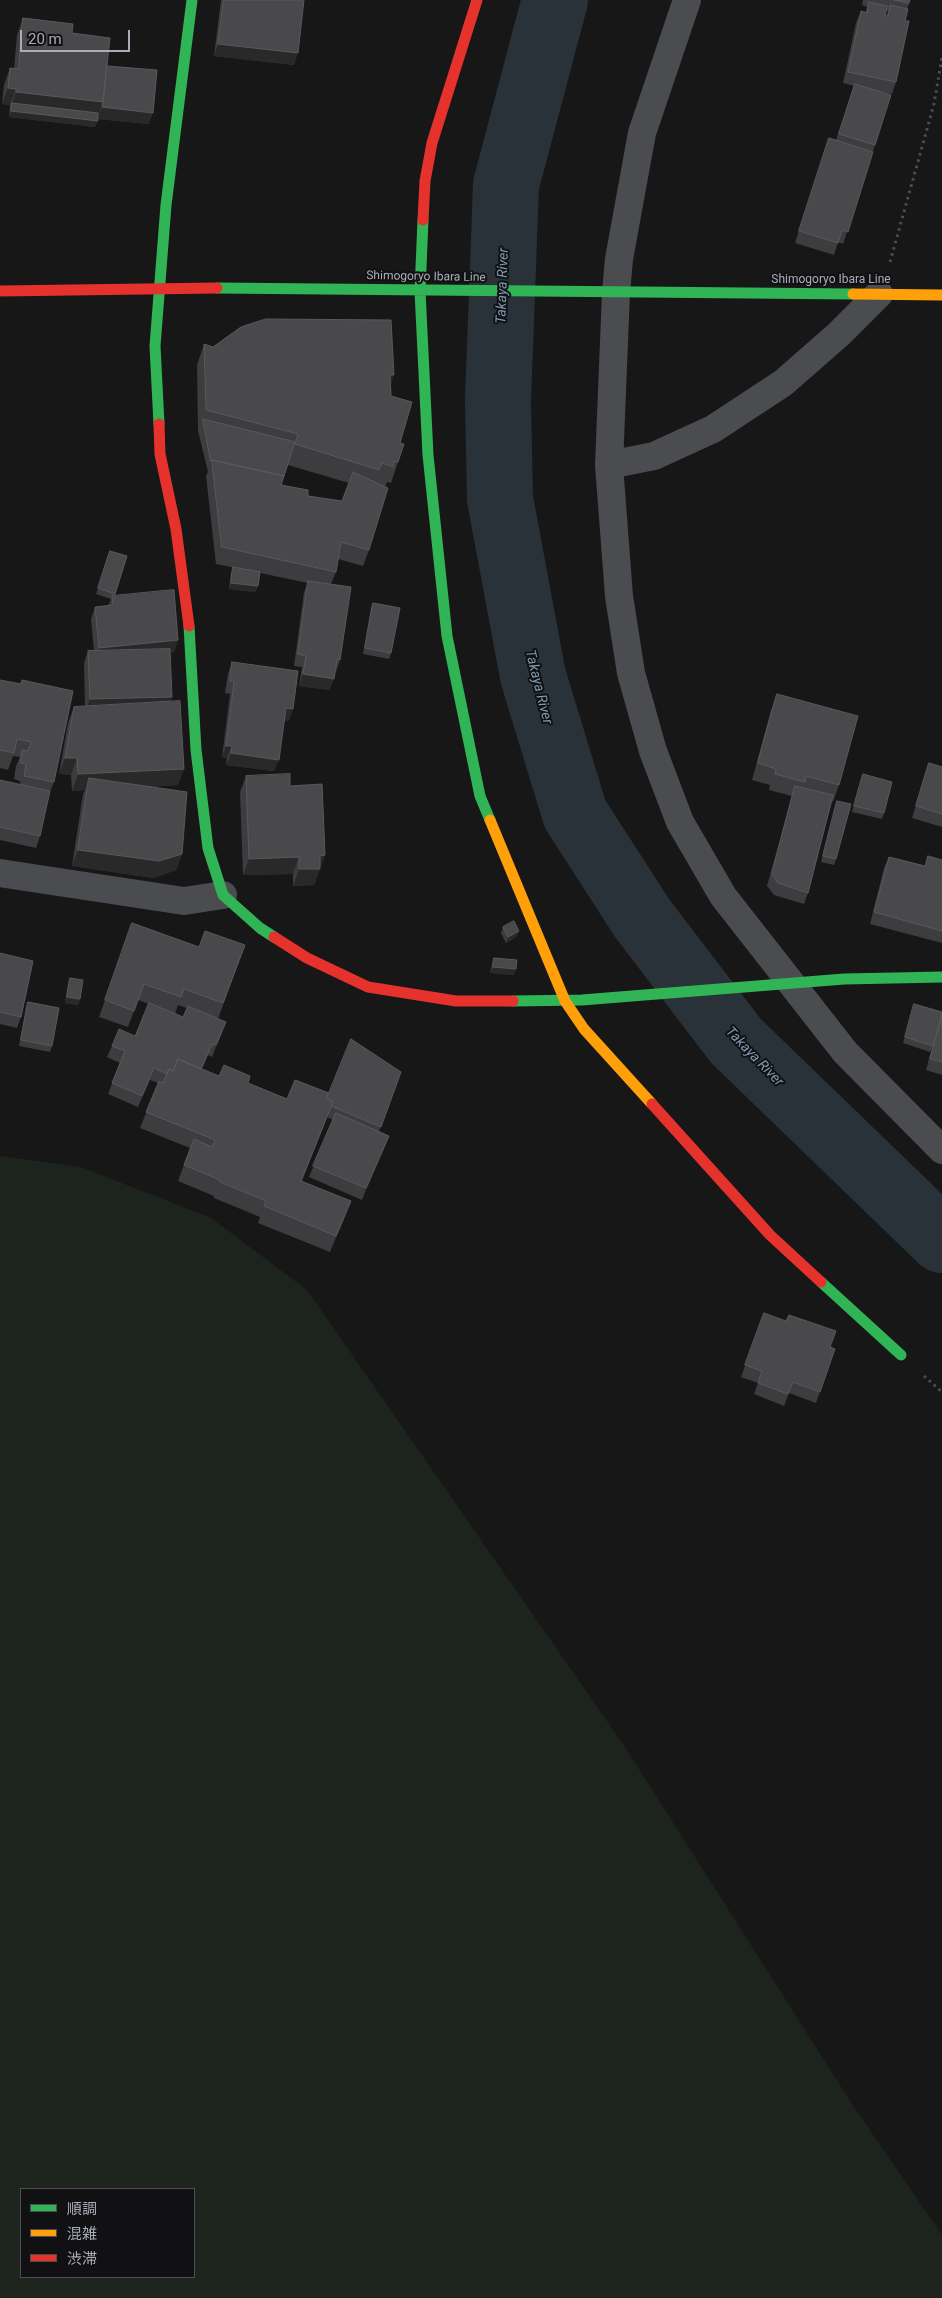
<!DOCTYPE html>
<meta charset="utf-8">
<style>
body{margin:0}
#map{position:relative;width:942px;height:2298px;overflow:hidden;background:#171717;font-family:Roboto,"Noto Sans JP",sans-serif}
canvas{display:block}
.legend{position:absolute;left:20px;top:2188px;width:175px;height:90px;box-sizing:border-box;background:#111113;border:1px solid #4d4f55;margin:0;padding:6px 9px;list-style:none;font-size:15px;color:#a8adb8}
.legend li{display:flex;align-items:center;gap:10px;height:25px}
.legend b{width:25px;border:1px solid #4d4f55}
.scale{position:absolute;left:20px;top:30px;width:110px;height:22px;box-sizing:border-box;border:2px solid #a8adb8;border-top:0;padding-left:6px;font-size:15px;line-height:18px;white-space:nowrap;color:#a8adb8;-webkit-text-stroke:4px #111113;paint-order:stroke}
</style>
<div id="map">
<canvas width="942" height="2298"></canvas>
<ul class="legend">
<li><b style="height:6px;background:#30b455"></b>順調</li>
<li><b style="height:6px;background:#ff9f0a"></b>混雑</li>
<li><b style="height:6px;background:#e5322d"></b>渋滞</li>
</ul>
<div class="scale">20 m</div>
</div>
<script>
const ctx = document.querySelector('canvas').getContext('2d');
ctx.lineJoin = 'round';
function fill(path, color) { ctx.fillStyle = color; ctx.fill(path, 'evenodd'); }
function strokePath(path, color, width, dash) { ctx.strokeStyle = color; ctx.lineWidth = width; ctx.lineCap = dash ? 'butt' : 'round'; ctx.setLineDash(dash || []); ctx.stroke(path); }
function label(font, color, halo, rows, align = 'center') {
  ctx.font = font + ' Roboto,sans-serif'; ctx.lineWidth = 4; ctx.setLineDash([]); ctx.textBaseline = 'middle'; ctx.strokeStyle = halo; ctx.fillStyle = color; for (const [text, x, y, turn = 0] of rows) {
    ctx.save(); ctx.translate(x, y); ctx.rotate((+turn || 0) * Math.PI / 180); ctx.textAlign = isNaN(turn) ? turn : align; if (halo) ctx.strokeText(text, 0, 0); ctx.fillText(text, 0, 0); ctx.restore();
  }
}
fill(new Path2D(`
 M0,1156L81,1167L211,1218L307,1290L625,1747L852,2104L942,2235V2298H0ZM21,2189H194V2277H21Z`), '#1d241e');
strokePath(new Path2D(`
 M555,0L506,185L498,401L500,499L533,676L575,814L642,918L736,1041L942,1240`), '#2a3239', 66);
strokePath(new Path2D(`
 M890,262L934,104L942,57
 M924,1376L942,1392`), '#4d4e52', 3, [2.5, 4]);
strokePath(new Path2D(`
 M687,0L642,133L619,259L616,293L609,465L619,596L631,673L653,751L680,822L723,896L845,1052L942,1150
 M609,465L654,456L713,429L783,383L839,334L879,294
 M0,873L184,901L223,895`), '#4b4c50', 28);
strokePath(new Path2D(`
 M423,220L420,291L428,455L447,636L480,796L490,820
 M217,288L853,294
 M159,424L155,346L166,205L192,0
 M189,626L196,750L208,848L223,895L260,928L274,937
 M513,1001L582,1000L844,979L942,977
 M821,1282L901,1355`), '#30b455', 11);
strokePath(new Path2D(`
 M853,294L942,295
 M490,820L565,1001L584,1029L652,1104`), '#ff9f0a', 11);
strokePath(new Path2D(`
 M423,220L425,181L432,143L477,0
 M0,291L217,288
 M159,424L160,454L176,529L189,626
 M274,937L307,958L368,987L456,1001H513
 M652,1104L770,1235L821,1282`), '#e5322d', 11);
fill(new Path2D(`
 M221,0H304L294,65L214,56Z
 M863,0H910L907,9L896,82L892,94L882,92L875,145L843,244L838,242L834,255L795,243L829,138L836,140L854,86L843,83L856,23L861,11L865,13L867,7L862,5ZM886,11H888L886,16H885Z
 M23,18L72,33L107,66L149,124L98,119L95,127L9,117L10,105L2,104L4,85L10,68L14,69L17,35Z
 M204,344L213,347L391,386V396L400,443L398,462L391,483L387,482L385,487L369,550L363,566L338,559L336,572L331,584L340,660L336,672L335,671L334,679L329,690L299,686L302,667L294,666L304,592L308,583L260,573L258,586L255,592L229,589L231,573L233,567L236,568L216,564L206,476L208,472L198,431L197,365ZM288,465L349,483L342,501L308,496L281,485Z
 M110,551L127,556L115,596L178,640L174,652H170L172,697L170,702L178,785L149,787L182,854L176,870L153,878L72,866L83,794L85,790L72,791L71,775L59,774L68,723L74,707L85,706L84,663L88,651H94L91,619L95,607L108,606L111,599L96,594Z
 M373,603L391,653L389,659L363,654L371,609Z
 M232,662L289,721L284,720L274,771L226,765L227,758L222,757L230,694L225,693L228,674Z
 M0,680L20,684L22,680L54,782L49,794L40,836L36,848L0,840V780L20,785V781L14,779L16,766L20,757L13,756L8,770L0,768Z
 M777,694L839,785L833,802L832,801L808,893L804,904L774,895L767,886L792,796L769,790L770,785L752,780L771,710Z
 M929,763L942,767V827L912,818L925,775Z
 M863,774L884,813L882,819L852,812Z
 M246,776L290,786L325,855L314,885L293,886V874L243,875L240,792Z
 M837,801L836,859L834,865L821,862Z
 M928,856L942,860V943L870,924L884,868L889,857L925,866Z
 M132,923L199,947L245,945L218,1019L222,1033L212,1057L208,1055L202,1069L219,1076L248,1083L287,1099L329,1093L401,1072L379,1131L389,1136L362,1200L309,1177L333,1120L327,1117L302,1181L345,1217L330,1252L258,1223L260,1217L214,1198V1196L178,1181L190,1148L140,1128L158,1083L150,1080L138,1107L108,1094L120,1063L107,1057L112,1046L135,1036L149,1004L138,1000L128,1027L99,1017ZM178,1005L187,1008L183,1017L175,1014Z
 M503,927L519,931L516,937L506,943L501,933Z
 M0,953L21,1017L17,1028L0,1024Z
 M494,958L514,975L490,973L492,964Z
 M70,978L80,999L78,1005L65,1003L68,984Z
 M28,1002L52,1046L50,1052L19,1046L26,1008Z
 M914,1004L942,1012V1075L926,1070L932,1048L930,1052L903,1043Z
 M764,1313L835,1349L816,1403L789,1393L784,1406L754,1394L758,1383L741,1377Z`), '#3d3d3f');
fill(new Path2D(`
 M218,44L298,53L294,65L214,56Z
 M8,88L16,89L10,105L2,104Z
 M16,92L103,102L97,119L12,103Z
 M102,107L153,113L149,124L97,119Z
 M11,111L98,121L95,127L9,117Z
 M390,375H394L387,396Z
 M231,583L258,586L255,592L229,589Z
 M178,640L174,652L95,659L99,648Z
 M303,674L334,679L329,690L299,686Z
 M172,697L168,708L85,711L90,699Z
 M286,708L293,709L289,721L282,720Z
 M226,746H232L227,758L222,757Z
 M231,753L279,760L274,771L226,765Z
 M65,758H77L71,775L59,774Z
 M184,769L178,785L87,790L89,778L85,790L72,791L78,774Z
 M78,850L182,854L176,870L153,878L72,866Z
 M325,855L314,885L293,886L299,869L320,856Z
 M299,857L293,874L243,875L249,859Z
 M519,931L516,937L506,943L508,937Z
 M493,967L516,969L514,975L490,973Z
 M67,997L80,999L78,1005L65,1003Z
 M226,1022L222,1033L212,1057L216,1045Z
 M154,1068L150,1080L138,1107L142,1096Z
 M333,1102L327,1118L295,1197L301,1181Z
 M389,1136L385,1147L362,1200L366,1188Z
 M351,1201L345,1217L330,1252L336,1236Z`), '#29292a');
const building = new Path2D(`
 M224,0H304L298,53L218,44Z
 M894,0H910L909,3Z
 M869,2L887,6L885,16H888L890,5L908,9L905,21H909L896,82L848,72L861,11L867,13Z
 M23,18L73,24L72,33L110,38L103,102L16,92V89L8,88L10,68L18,69Z
 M107,66L157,70L153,113L102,107L103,102Z
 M855,84L891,95L875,145L839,134Z
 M12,103L98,113V121L11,111Z
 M829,138L873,152L848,232L842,230L838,243L799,231Z
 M266,319L391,320L394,375H390L391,396L412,402L400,443L404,444L398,462L394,461L393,467L382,463L379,470L295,444L298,434L206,410L204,344L213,347L241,327Z
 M203,419L295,442L284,476L212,460V461H211Z
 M212,460L284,476L281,485L308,490V496L342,501L353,472L388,488L369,550L341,542L336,572L222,547Z
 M110,551L127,556L115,594L98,588Z
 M233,567L260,572L258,586L231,583Z
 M308,581L351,587L340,660L337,659L334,679L303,674L306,656L298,654Z
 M174,590L178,640L99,648L95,607L113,605L112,596Z
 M373,603L400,608L391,653L365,648Z
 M170,649L172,697L90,699L88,651Z
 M232,662L298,671L293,709L286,708L279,760L231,753L232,746H226L234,682L230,681Z
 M0,680L21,684L22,680L73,691L54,782L24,776L26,764L20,763L22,750L28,751L31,742L17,739L14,753L0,750Z
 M777,694L858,716L839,785L806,776L805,782L775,774L776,769L758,763Z
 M180,701L184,769L78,774L77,758H65L74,707Z
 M929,763L942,767V814L916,806Z
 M290,774V786L322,784L325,855L320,856V869H299V857L249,859L246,776Z
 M863,774L892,782L884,813L854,806Z
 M89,778L187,792L182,854L159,861L78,850Z
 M0,780L50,791L40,836L0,827Z
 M795,786L833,795L808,893L778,883L772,874Z
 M837,801L851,804L836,859L823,856Z
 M928,856L942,860V931L874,912L889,857L925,866Z
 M514,921L519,931L508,937L503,927Z
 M132,923L199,947L205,931L245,945L223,1003L184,989L181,997L144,984L134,1011L105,1000Z
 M0,953L33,961L21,1017L0,1012Z
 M494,958L517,960L516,969L493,967Z
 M70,978L83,980L80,999L67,997Z
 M28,1002L59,1008L52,1046L21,1040Z
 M149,1003L183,1017L188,1006L226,1022L216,1045L212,1044L201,1069L178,1059L173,1071L169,1069L167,1074L154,1068L142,1096L112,1083L125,1051L112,1046L119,1029L135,1036Z
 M914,1004L942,1012V1015L937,1033L933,1046L905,1037Z
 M942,1015V1062L930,1059Z
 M351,1039L401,1072L381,1127L331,1106L333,1102L327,1098Z
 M178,1059L219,1076L224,1065L250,1076L248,1083L287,1099L295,1080L329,1093L326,1098L333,1102L301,1181L351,1201L336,1236L264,1206L266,1201L220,1182V1180L184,1165L194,1139L212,1147L215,1140L146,1112L159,1081L163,1083L169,1069L173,1071Z
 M336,1113L389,1136L366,1188L313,1166Z
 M764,1313L786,1321L789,1315L836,1331L830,1347L835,1349L820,1392L793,1382L788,1394L758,1383L762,1371L745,1365Z`);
fill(building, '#49494c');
strokePath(building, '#58595d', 1);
label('12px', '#a8adb8', '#111113', [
 ["Shimogoryo Ibara Line",426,277,1],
 ["Shimogoryo Ibara Line",831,280]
]);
label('italic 14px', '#7f9bb3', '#111113', [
 ["Takaya River",503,286,-88],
 ["Takaya River",538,687,76],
 ["Takaya River",754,1057,46]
]);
</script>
